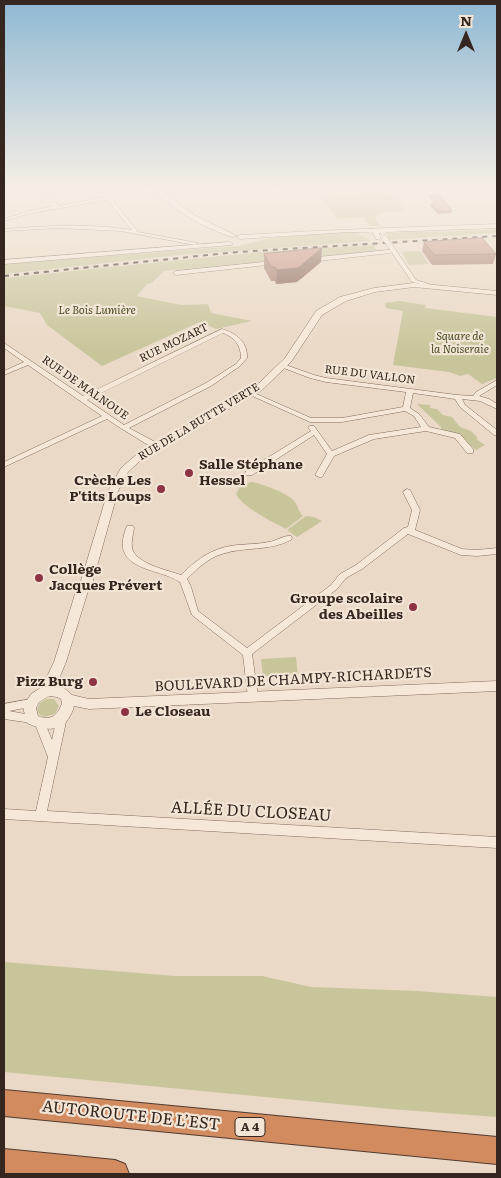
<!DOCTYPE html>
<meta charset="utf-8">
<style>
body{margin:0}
#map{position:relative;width:501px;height:1178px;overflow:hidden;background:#ead9c6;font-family:Literata,serif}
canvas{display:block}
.frame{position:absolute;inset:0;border:5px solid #362620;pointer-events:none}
.north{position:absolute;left:441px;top:10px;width:50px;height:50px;-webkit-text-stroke:4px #f2e5d5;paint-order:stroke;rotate:0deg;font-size:14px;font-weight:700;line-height:20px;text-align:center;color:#362620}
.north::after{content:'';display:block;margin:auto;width:18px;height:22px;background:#362620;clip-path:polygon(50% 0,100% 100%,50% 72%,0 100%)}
</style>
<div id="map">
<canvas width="501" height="1178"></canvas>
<div class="frame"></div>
<div class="north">N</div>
</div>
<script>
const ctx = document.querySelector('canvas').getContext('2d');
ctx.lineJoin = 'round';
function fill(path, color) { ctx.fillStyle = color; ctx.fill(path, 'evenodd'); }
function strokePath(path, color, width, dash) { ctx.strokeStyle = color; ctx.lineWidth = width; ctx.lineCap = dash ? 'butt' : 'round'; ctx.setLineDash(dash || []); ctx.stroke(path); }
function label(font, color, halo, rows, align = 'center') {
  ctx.font = font + ' Literata,serif'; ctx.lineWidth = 4.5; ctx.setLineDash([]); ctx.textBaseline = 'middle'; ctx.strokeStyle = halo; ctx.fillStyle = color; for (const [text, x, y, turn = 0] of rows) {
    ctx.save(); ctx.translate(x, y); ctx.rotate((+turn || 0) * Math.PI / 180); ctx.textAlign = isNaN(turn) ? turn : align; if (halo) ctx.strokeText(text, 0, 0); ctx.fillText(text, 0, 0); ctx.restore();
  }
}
fill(new Path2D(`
 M358,188H373L398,200L404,211L382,212L375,218L380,226H370L364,217L337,219L323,198L363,195Z
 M497,229V233L388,240L387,235L389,233C425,231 461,232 497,229Z
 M354,231L371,241L180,255L4,274V264L238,246L270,238Z
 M373,245L377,251L164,271L152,283L147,284L137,296L181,305L208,304L211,313L252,321L216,329L200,322L102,366L47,325L40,313L4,306V278L260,252Z
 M420,251L428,264L409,265L402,252Z
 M399,301L426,305L425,308L497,317V378L482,384L468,374L460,376L449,372L393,365L403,311L386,308L385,303Z
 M417,404L430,405V408L437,409L443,415L452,417L460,427L471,431L478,438L476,439L485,445L476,450L458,435L441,429V427Z
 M251,482C261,483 290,494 295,502C298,507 299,512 303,516L286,529C273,522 242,507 236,494L240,487Z
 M306,516L314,517L322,521L297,537L287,530Z
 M296,657L298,675L263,676L261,659Z
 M46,699H54L59,706L55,714L44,717L39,714L37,709L40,703Z
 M4,962L175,976H262L311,987L417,991L497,997V1117L390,1109L4,1072Z`), '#c8c59b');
const minor = new Path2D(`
 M41,188H46L58,206L105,197L98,188H103L138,232L198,243L195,245L121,231L60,228L4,231V229C46,226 90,223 132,230L107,200L31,213L4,221V219L30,211L54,206Z
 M294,188L176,191L159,194L157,193L176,189Z
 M376,231L379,233L381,240L376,239L373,233Z
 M387,243H391L416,280L429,284V286L412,282L386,244Z
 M389,250L392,252L391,253L309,262L306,260L309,258Z
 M274,261L276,262V264L176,275L173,273L176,271Z
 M222,329C236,333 248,342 247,358L240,366L211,386L129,428L159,444V448H153L122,429L107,419L4,467V462L102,416L28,365L4,375V371L24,362L4,348V343L83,396ZM223,333C234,337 241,345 241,358L236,364L206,383L124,425L87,400Z
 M283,364L314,375L326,378L457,395L473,396L476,392L497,380V385L479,396L489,399L497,404V409L480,401L462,399L465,405L497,430V435H494L460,407L455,399L413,393L410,408L419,414L429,427L460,434L473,449V453H467L455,438L426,431L374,439L334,456L322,477H319L315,475L327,454L314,435L252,475H246L245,473L246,471L311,431L308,427L310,426H314L332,451L369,435L421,427L414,416L405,411L342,422H310L248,394V392H252L311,418H342L403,407L406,392L326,382L310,378L281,367L280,366Z
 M407,489L410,490L420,510L415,530L462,549L477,550L497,548V554L477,556L461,555L408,534L362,569L346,578L337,589L252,654L258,697L256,700L253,701L250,700L248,697L243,655L192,615L180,582C157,567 108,571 127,526H133L134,528C133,535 131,542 132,548C136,564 167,570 181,575C198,558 214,547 238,545C248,544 259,544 269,542C276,541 284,535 291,536L292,538L291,540C267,552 246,546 222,554C208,558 197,569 187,579L191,587L198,611L247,648L331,585L340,574L356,565L404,528L408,527L412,510L403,492Z
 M31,699L35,700L36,703L35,706L9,711L36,716L37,719L36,722L32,723L4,719V704Z
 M62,713L66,714L67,717L47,811L497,837V848L4,819V809L36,811L48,757L35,724L36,721L40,720L44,721L52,740L57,717L58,714Z`);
const tertiary = new Path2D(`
 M151,188H158L194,215L237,236L232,237C202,227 174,211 151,188Z
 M497,224V228L387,232L383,235L380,233L349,232L240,239L237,237L240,235C326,230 411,227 497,224Z
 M230,242L233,244L232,245L4,264V260Z
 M414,283L497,291V295L414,287L375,292L346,301L322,315L291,362L262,390L142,459L128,472L118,491L92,584L88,591L66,662L56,686L64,688L72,695L89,699L497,681V691L89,709L74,706C67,732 48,733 27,723L23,707L31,694L42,687L54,662L76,591L80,584L108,491L121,468L136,455L256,386L285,358L316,311L340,297L374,288ZM49,696L57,697L61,699L62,703C58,716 50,721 38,716L36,708L39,702Z`);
const motorway = new Path2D(`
 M4,1090L497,1137V1164L4,1116Z
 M4,1149L115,1160L125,1164L129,1174H4Z`);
strokePath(minor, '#846b5d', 1);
strokePath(tertiary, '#846b5d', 1);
strokePath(motorway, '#523b31', 2);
fill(minor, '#f6e8d9');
fill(tertiary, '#f6e8d9');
fill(motorway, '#d28a5f');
strokePath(new Path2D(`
 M4,276L238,252L497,236`), '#362620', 2, [5, 5]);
const minorBridge = new Path2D(`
 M385,239L389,244`);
strokePath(minorBridge, '#846b5d', 5.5, []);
strokePath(minorBridge, '#f6e8d9', 5);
fill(new Path2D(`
 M430,195L452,211L451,213L438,214L430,206L431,204L434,203L430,198Z
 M424,242L496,254L493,264L432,265L422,251Z
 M264,254L321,262L297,282L276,284L275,281H271L264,268Z`), '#a97c6d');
fill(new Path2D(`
 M322,248L321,262L297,282L276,284L277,270Z`), '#8a6559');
const building = new Path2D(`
 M430,195H440L452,211H438L431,204L436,203Z
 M482,238L496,254L434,255L424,242Z
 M322,248L298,268L277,270L275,267H271L264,254Z`);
fill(building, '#c5907f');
strokePath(building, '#8a6559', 1);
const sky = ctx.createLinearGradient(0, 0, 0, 353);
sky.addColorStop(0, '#8eb8d3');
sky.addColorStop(0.53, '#f6eee5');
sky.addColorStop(1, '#f6eee500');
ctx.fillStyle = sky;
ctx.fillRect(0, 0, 501, 353);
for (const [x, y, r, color] of [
 [189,473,5,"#8e3344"],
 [161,489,5,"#8e3344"],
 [39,578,5,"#8e3344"],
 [413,607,5,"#8e3344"],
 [93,682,5,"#8e3344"],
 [125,712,5,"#8e3344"]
]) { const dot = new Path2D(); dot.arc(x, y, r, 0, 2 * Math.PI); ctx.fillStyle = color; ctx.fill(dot); strokePath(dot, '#f2e5d5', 2); }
label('italic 11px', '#4d5028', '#f2e5d5', [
 ["Le Bois Lumière",97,311],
 ["Square de",460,337],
 ["la Noiseraie",460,350]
]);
label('11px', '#362620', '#f2e5d5', [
 ["RUE MOZART",174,343,-26],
 ["RUE DU VALLON",370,375,7],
 ["RUE DE MALNOUE",85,388,35],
 ["RUE DE LA BUTTE VERTE",199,422,-31]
]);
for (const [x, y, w] of [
 [250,1127,30]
]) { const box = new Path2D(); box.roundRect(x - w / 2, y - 9.5, w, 19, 4); ctx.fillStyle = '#f2e5d5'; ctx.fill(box); strokePath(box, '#362620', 1); }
label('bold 12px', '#362620', null, [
 ["A 4",250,1127]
]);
label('bold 14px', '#362620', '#f2e5d5', [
 ["Salle Stéphane",199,465],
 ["Hessel",199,481],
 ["Crèche Les",151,481,"right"],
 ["P'tits Loups",151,497,"right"],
 ["Collège",49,570],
 ["Jacques Prévert",49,586],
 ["Groupe scolaire",403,599,"right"],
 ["des Abeilles",403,615,"right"],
 ["Pizz Burg",83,682,"right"],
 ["Le Closeau",135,712]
], 'left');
label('14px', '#362620', '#f2e5d5', [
 ["BOULEVARD DE CHAMPY-RICHARDETS",293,680,-3]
]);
label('16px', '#362620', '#f2e5d5', [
 ["ALLÉE DU CLOSEAU",251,812,3],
 ["AUTOROUTE DE L’EST",131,1116,6]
]);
</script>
